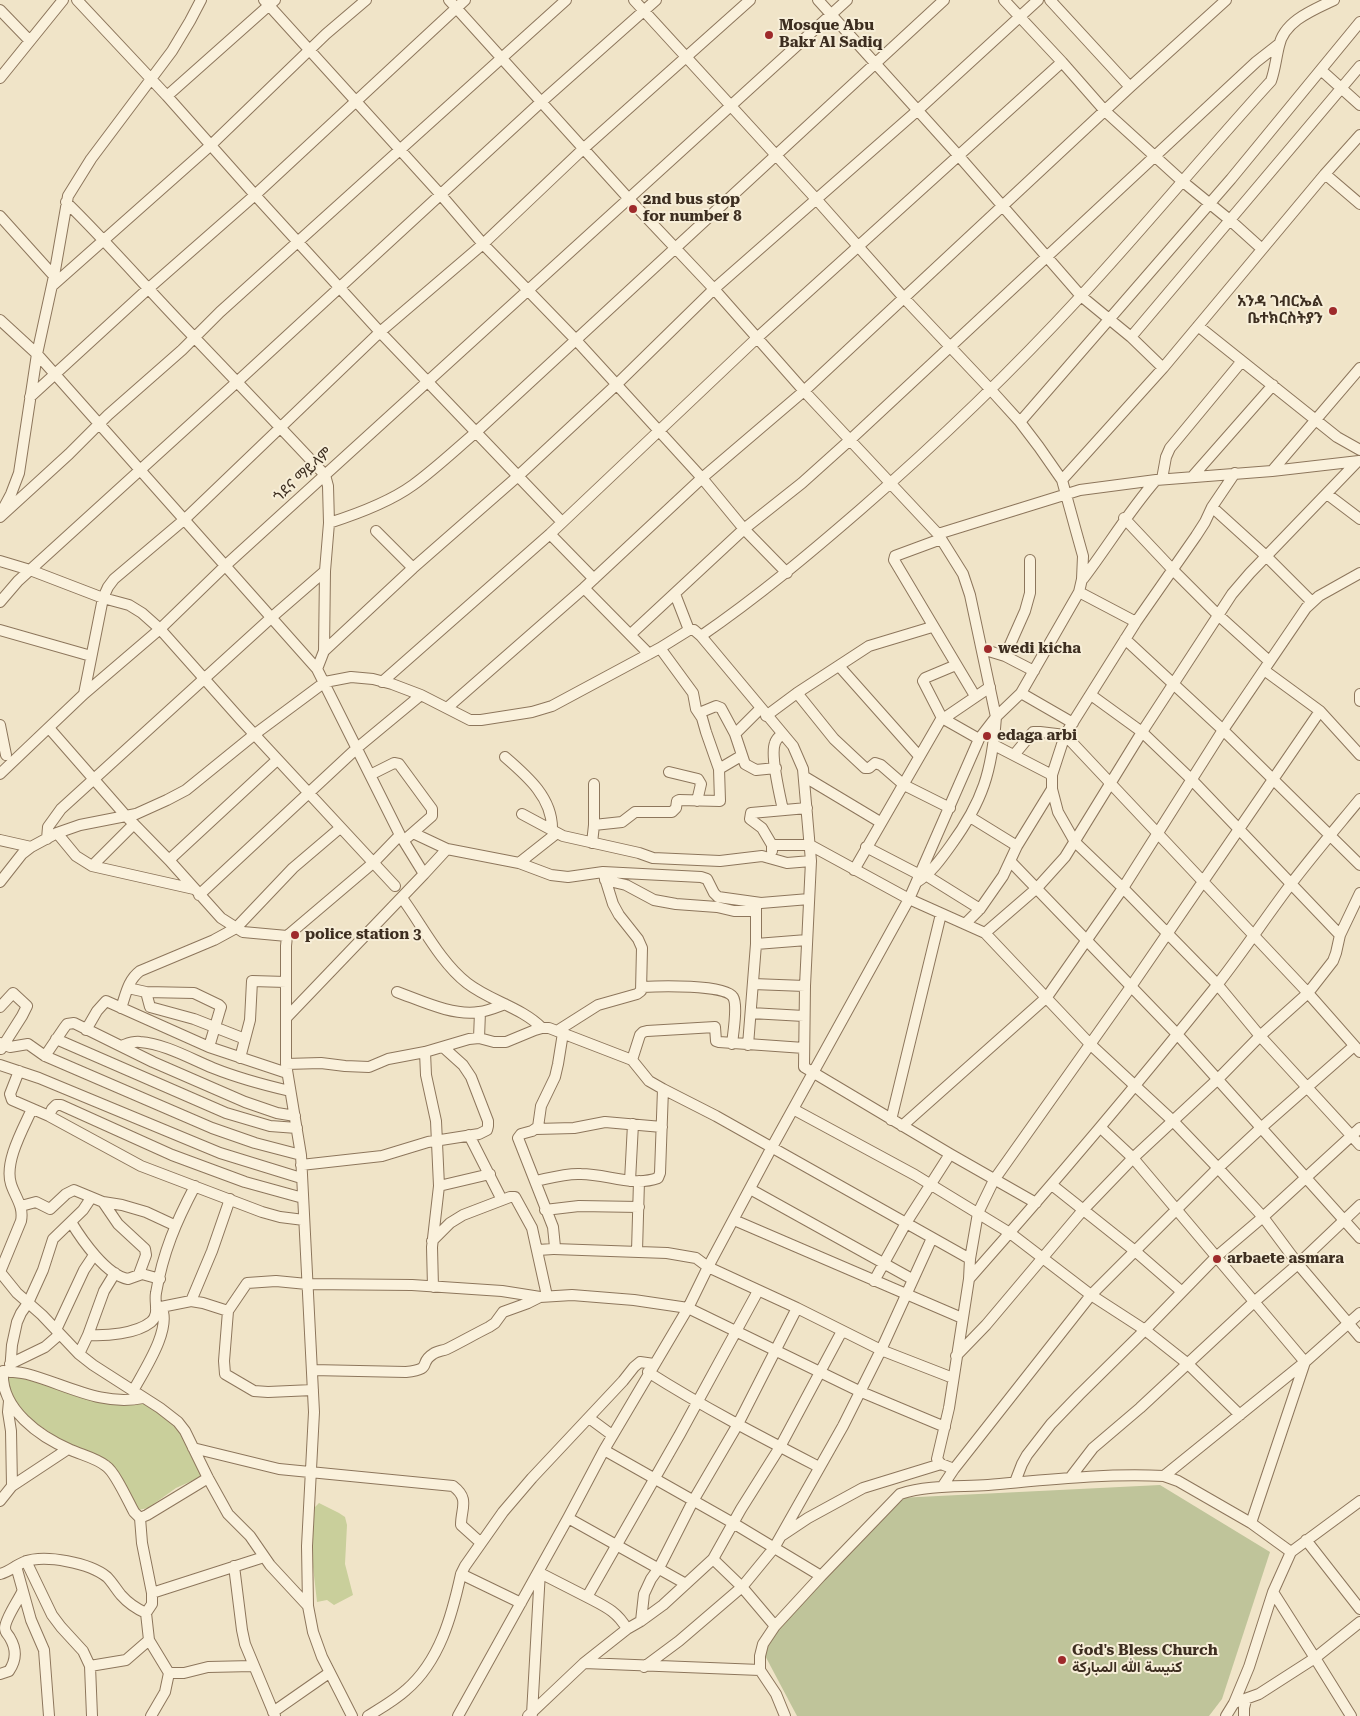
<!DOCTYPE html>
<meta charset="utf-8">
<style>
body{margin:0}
canvas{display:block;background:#f0e4c8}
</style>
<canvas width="1360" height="1716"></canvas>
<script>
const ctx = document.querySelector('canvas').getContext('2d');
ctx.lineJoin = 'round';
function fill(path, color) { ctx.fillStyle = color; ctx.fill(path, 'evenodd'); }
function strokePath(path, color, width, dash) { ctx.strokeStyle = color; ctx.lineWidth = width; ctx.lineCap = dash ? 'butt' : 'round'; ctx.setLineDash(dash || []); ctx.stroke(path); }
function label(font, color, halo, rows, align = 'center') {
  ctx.font = font + ' "Roboto Serif",Vazirmatn,"Noto Sans Ethiopic",serif'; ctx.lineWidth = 4; ctx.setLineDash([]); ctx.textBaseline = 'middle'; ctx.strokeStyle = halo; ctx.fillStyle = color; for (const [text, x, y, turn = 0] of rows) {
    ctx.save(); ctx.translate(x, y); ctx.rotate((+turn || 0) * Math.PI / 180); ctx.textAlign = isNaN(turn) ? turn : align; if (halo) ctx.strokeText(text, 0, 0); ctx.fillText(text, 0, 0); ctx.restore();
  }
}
fill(new Path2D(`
 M6,1371L92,1395L155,1405L181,1426L203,1476L176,1488L148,1508L138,1510L109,1461L64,1442L30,1419L12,1397L6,1384Z
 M319,1503L339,1513L345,1517L347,1525L345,1564L353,1595L334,1605L327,1600L317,1602L311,1549L312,1510Z`), '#c9cf9b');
fill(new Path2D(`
 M1160,1485L1270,1552L1222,1699L1209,1716H797L761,1648L898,1498Z`), '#bfc49a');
const minor = new Path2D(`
 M77,0L167,96L255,195L380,332L561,521
 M264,0L441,195L483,244L575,339L702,478L744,529L787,573
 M449,0L629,199L714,289L804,391L938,534L963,574L970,595L996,717L979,739L909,899L772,1147L708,1267L688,1308L604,1450L568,1518L458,1716
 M634,0L817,200L904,298L991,390L1020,422L1039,447L1062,480L1076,531L1083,556L1082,579L1079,592L1021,693L996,717C992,771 983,801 951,845C941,859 931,873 917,882
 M818,0L958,155L1081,296L1131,337L1163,368
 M1004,0L1062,62L1105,111L1182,181L1231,221L1262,249
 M1050,0L1130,87
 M0,10L29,40
 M1321,70L1360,105
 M0,78L63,0
 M167,96L275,0
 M1325,174L1360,204
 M66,202C111,246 151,293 194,337C238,383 282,429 325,475L328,486L329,523L325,571L324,651L317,669
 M0,216L54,276
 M52,286L211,145L326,34L366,0
 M0,320L37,354L317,669L400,835L424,874L287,1017
 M1198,326L1337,437L1360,450
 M1131,337L1360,66
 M30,397L149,288L255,195L465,0
 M1020,422L1231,179L1360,22
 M1272,471L1360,368
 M1192,477L1273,385
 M1162,479L1166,457L1170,448L1242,361
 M1062,480L1163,368L1325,174L1360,135
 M1327,494L1360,519
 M1212,507L1266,556L1312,602
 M2,511L11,494L19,473L37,354L54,276L68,196L91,159L172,51L190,21L201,0
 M0,517L69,454L108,415L182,350L220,312L566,0
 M1124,518L1173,570L1217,614L1269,661
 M329,523C354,515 391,501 413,485C435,469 455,450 475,433L944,0
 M376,531L413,568
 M550,534L594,579
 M938,534L1080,490L1156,480L1272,471L1359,461
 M941,539L895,556L894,560L975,696
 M0,561L30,570L103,598L129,605L142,613L160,629L241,720L395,886
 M1083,579C1108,546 1129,511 1156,480
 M584,588L649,654
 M1079,592L1136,622
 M675,594L689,630
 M0,602L18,581L238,381L540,103L656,0
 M0,630L91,656
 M631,634L744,529L802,483L851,439L1256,62L1279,44
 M701,636C759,596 809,554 861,509C938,442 1011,372 1080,297C1145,227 1206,152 1271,81C1275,70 1276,58 1279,46C1284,21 1313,10 1334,0
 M1125,639L1223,730L1360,865
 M982,649L1005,656L1034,671
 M324,651L413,568L517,477L616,385L714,289L918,110L1038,0
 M1005,656L1025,611L1030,593V560
 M956,665L925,678L923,681L942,718L979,739
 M839,666L919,756
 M1264,670L1320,711L1360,755
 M382,682L550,534L758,337L1062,62
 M797,693L834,739L865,768H869L875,763L881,765L904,785L950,808
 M1021,693L1073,723
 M84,694L103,598L108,587L114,579L185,519L380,332L483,244L583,149L750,0
 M1360,694V701
 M1091,695L1142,732L1191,779L1340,935
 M447,708L584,588L702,478L804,391L1130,87L1226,0
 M699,713L716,706L721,708L735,734L745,764L756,770L776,768
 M766,716L797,693L869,646L932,627
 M0,725L6,755
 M49,728L126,816L169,860L221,918L243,932L287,936
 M735,734L760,709
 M782,734C779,737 776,739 775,743C770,755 780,796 783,810
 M994,745L1052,775L1065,735L1136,622L1196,536L1205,522L1212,507L1235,473
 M1014,755L1033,732H1040L1065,735L1308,993L1360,1052
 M505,757C527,776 553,798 552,830
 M719,769L741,756
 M669,772L698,779L701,784L697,801
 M0,774L84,694L160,629L226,565L847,0
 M370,775L394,763L399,764L432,809V816L408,837
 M1052,775V789L1058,812L1075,842L1123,888L1217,984L1260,1036L1360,1145
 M805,777L880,822
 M522,814L563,836L639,853L653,858L720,861L762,856L787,863L811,861
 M970,817L1017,846
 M594,825L622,822L635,812H672L676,808L677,801L679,800L720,801L719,769L706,732L702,718L696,709L693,693L660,648
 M57,833L76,856L92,866L194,889
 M413,833L447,849L519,863L551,875L568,877L603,872L701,877L707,879L714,893L718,897L761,903L809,899
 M47,839L48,827L61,809L272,617L325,571
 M0,840L31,847
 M592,843L594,825V784
 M772,845H810L909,899L985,933L1090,1044L1173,1121L1218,1168L1263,1217L1298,1264L1360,1337
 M866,847L920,875
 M772,851V845L762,828L750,819L751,813L807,808
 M169,860L277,760
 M1010,861L1176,1033L1360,1238
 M519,863L557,833
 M92,866L134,824
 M854,870L940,721L990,687
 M424,874L447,849
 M927,876L980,909
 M605,880L626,885L654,900L676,904L717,907L734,911H756
 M0,882L22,854L31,847L57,833L80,825L136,814L167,800L186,790L255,734L325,682L351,677L373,679L392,684L421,695L470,720H481L532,712L552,706L660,648L689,630H694L701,636L793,746L803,769L811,861L805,986L804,1067L950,1154L1036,1203
 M199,895L357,748L421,695
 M402,898C422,925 440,962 467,983C490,1001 521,1007 542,1028
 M965,924L980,909L1003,876L1017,846L1052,789
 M985,933L1037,888L1065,857L1142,732L1232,594L1250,573L1357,462
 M756,944L807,940
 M753,984L805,986
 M642,987C658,986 725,984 733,997C738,1005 733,1034 732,1044
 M128,988L146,992L150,1007L194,1019L245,1039
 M146,992L194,993L219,1005L221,1007L220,1010L209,1047
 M397,992C422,1001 452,1016 479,1012C488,1011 497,1007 505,1004
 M0,1007L13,993L27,1006L22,1016L1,1049
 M121,1008C126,994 128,980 140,971L214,940L236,928L293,868L340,828
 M751,1013L804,1016
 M86,1030L97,1011L106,1001L209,1047L287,1073
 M557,1031L598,1005L637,994L641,991L642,948L638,939L619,915L613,904L603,872
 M479,1038L480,1012
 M56,1039L226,1113L270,1126L297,1128
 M0,1043L10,1047L28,1044L45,1056L212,1128L255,1143L301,1155
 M748,1045L756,944V905
 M121,1046C127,1044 133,1041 140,1042C165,1044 189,1058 213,1068C238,1078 264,1085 290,1091
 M425,1052L426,1075L436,1121L439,1186L432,1247L433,1287
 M45,1056L64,1028L67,1024L74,1023L153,1062L245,1102L277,1113L295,1116
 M240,1058L250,1020L252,981L286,982
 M632,1060L640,1035L643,1032L647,1031L715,1027L716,1041L719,1042L804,1048
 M286,1064L321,1063L345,1066L369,1067L388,1059L425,1052L469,1039L479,1038L494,1042H506L535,1030L542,1028H549L632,1060L649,1081L663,1089L716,1116L970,1259
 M0,1065L39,1078L220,1153L301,1178
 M19,1071L10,1094L12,1100L49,1116L141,1166L262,1212L280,1217L304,1220
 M793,1109L915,1175L1010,1233L1091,1295L1145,1330L1188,1364L1240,1415
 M49,1116L52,1109L56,1105H61L172,1155L245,1182L303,1198
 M891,1120L941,914
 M902,1126L1047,997L1123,888L1223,730L1306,608L1319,596L1360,573
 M1101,1128L1133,1158L1305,1362L1251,1523
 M536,1129L574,1128L605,1122L662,1127
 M469,1135L502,1200
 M301,1165L382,1156L428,1142L479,1134L487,1130L488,1126V1121L471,1077L463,1065L443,1047
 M536,1181C550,1178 566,1173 581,1174C607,1174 633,1187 658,1178L660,1173L663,1089
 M630,1181L633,1124
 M1052,1185L1135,1251L1181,1291
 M439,1186L490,1174
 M750,1189L912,1279
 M103,1202L118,1224L145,1249L146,1255L139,1274
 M21,1206L36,1202L50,1209L66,1194L74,1190L103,1202L122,1205L146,1212L174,1225
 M545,1210L579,1206L639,1207
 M734,1220L962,1318
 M71,1222C82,1240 106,1275 128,1279L142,1274L160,1279
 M432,1241L450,1223L463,1215L510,1197H515L532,1228L547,1296
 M554,1249L667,1253L696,1258L708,1267L797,1308L881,1350L953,1378
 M538,1250L553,1249L555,1247L553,1227L518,1138L521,1134L532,1131L538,1127L541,1106L555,1077L558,1064L563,1033
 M637,1251L639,1181
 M0,1272L17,1293L42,1315L79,1354L93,1365L160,1408L178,1422L185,1431L208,1478L228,1514L250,1536L270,1565L308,1606
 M0,1272L21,1221C24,1206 15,1197 11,1184C4,1162 23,1129 32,1109
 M969,1279C1054,1183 1137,1085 1217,985C1243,952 1266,917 1291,884C1313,855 1337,827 1360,799
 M874,1281L906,1223L950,1154
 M191,1301L212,1251L230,1199
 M156,1308L191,1301L203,1303L228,1311
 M56,1330L84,1270L94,1255
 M88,1335C106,1336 136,1334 151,1322C160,1314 154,1303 156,1293C163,1252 176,1222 195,1186
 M79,1354L88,1335L104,1291L115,1273
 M956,1356L986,1325L1083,1210L1133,1158L1218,1079L1260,1036L1308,993L1333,961L1336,953L1340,935L1360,893
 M10,1364L45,1347L60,1334
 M312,1370L406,1372C434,1369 418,1363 433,1354C437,1351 442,1351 447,1349C461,1342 475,1334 489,1327L495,1323L503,1312L528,1303L540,1297
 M3,1371C0,1409 40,1437 71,1450C82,1455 96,1458 106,1466C115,1472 128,1501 134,1512L140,1518L147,1515L208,1478
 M3,1371C11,1372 19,1372 27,1374C65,1384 102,1407 143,1398
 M10,1372L12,1345L17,1322L21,1313L28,1303L43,1270L53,1239L83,1210L91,1198
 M648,1372C703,1407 761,1437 819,1467
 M313,1390L268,1392L254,1391L225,1374L224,1361L228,1311L247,1283L276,1281L307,1284L412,1285L502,1291L540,1297L572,1295L634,1300L688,1308L859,1391L945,1427
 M133,1391C143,1372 173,1328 161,1307
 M9,1401L8,1412L11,1431L12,1486
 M589,1418L612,1435
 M193,1448L279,1469L453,1486C470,1499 461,1508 461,1525L481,1543
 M604,1450L733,1523L821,1576
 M954,1469L941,1464L937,1459L949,1408L969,1279L970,1259L978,1213L994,1180L1130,988L1320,711
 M1164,1476L1305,1362L1360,1313
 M1070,1478L1093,1448L1140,1408L1254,1302L1298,1264L1360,1205
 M1015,1482L1022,1464L1027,1455L1051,1424L1079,1395L1145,1330L1216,1257L1263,1217L1360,1128
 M942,1487L954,1469L1091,1295L1218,1168L1262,1127L1354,1046
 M0,1501L12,1486L68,1449
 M140,1518L142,1543L152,1593V1604L146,1613L149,1640L169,1673L165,1692L151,1716
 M568,1518L686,1584
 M781,1536L808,1518L863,1488L941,1464
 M1306,1540L1360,1609
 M713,1559L742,1587L775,1626
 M26,1561L52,1615L61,1627L83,1651L90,1666L92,1716
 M16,1566L31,1620L44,1650L49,1716
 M234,1566L242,1630L245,1644L275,1716
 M540,1573L587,1597L680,1434L758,1291
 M0,1574C9,1572 16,1565 24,1562C45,1554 90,1563 107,1577C112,1582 116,1589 121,1595C128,1603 137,1609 146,1613
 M1273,1592L1315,1658L1360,1622
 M152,1593L264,1557
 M587,1597C604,1606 617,1611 627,1629
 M521,1603L461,1574L465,1566L503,1512L532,1478L623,1381L634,1367L640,1362L654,1364
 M641,1621L644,1594L651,1579L659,1568L693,1501L738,1424L797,1308
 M584,1663L760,1670
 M90,1666L126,1660L149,1640
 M644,1667L679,1641L742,1587L774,1548L843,1426L881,1350L932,1238
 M169,1673H184L208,1667L253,1666
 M0,1674L9,1671C16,1661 17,1650 10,1638C8,1634 5,1633 5,1628C5,1619 18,1601 22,1592
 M1234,1703L1259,1694L1315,1658L1351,1716
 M273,1712L329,1673
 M532,1714L540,1571
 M352,1716L322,1657L313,1632L308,1606L307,1546L314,1412L301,1155L286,1064V946L287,936L373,863L400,835
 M368,1716C381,1708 395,1700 406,1690C440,1661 452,1615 461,1574
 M528,1716L584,1663L627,1629L641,1621L663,1605L713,1559L741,1509L780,1447L842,1331
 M785,1716L776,1694L760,1670V1656L763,1644L775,1626L821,1576L900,1494C928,1485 959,1487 988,1485C1046,1480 1105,1473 1164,1476L1178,1481L1251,1523L1291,1552
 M1226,1716L1234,1703L1249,1667L1273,1592L1291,1552L1360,1501
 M1244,1716V1708L1246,1700`);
strokePath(minor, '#8d765c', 12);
strokePath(minor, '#faf1dc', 10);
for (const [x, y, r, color] of [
 [769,35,5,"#9e2a2b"],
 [633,209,5,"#9e2a2b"],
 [1333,311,5,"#9e2a2b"],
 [988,649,5,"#9e2a2b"],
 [987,736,5,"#9e2a2b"],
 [295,935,5,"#9e2a2b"],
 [1217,1259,5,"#9e2a2b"],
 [1062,1660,5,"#9e2a2b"]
]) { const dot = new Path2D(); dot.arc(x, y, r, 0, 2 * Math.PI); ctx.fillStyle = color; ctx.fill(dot); strokePath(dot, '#f7eed8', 2); }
label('bold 15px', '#3d2e20', '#f7eed8', [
 ["Mosque Abu",779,26],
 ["Bakr Al Sadiq",779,43],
 ["2nd bus stop",643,200],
 ["for number 8",643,217],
 ["አንዳ ገብርኤል",1323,302,"right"],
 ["ቤተክርስትያን",1323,319,"right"],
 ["wedi kicha",998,649],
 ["edaga arbi",997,736],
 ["police station 3",305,935],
 ["arbaete asmara",1227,1259],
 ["God's Bless Church",1072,1651],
 ["كنيسة الله المباركة",1072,1668]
], 'left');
label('15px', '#3d2e20', '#f7eed8', [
 ["ጎደና ማይላም",303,475,-42]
]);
</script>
